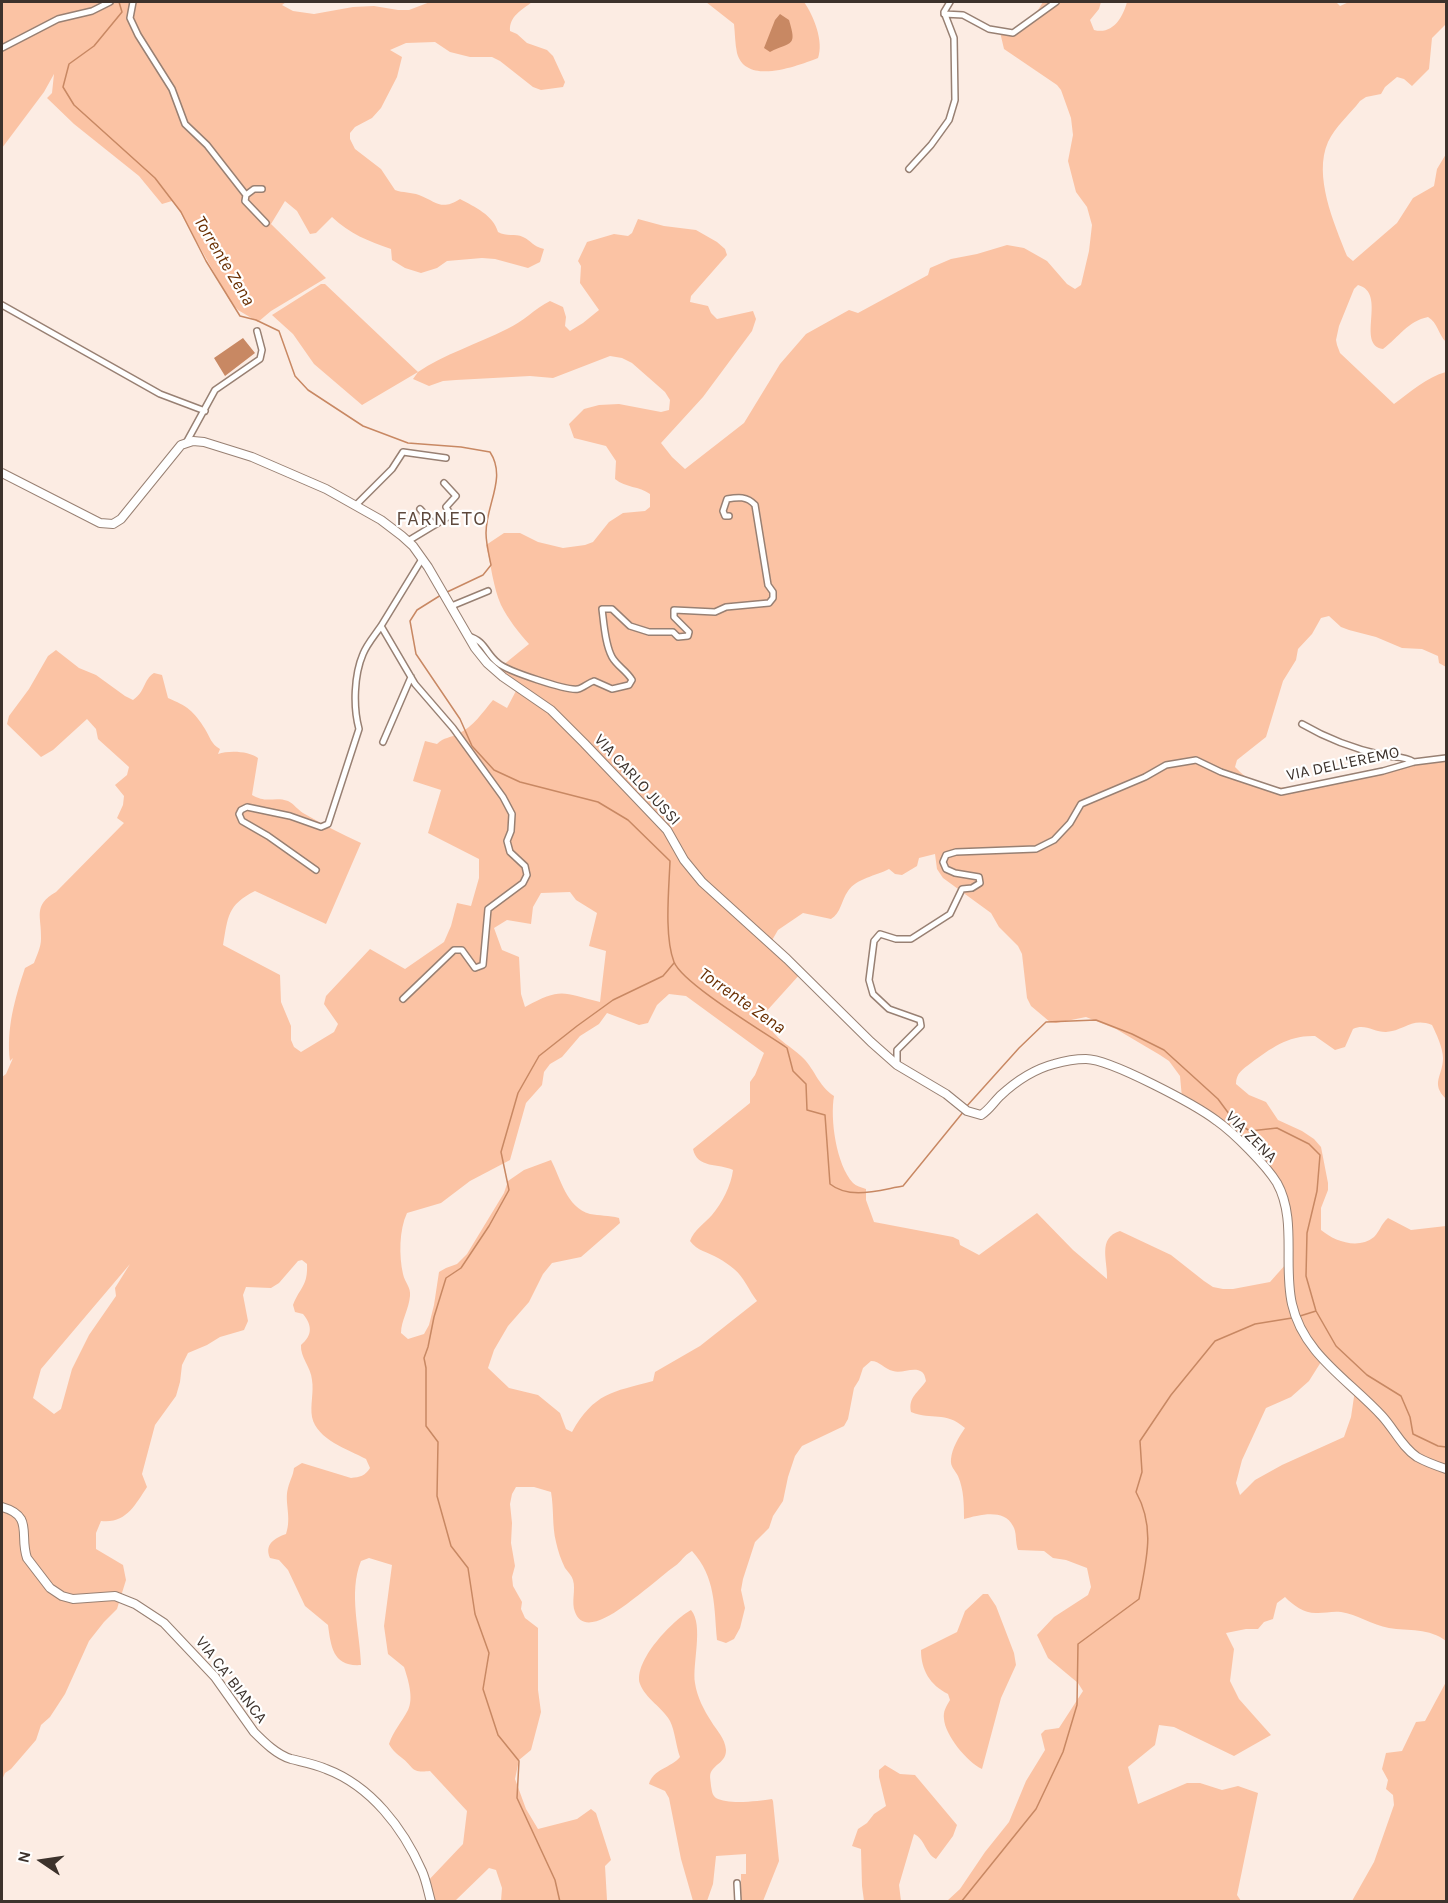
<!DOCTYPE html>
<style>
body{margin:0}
#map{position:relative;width:1448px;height:1903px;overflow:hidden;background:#fcece3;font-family:Karla,sans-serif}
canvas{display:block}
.frame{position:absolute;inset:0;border:3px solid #3c322c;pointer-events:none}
.north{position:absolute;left:12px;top:1831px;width:60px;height:60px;-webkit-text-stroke:4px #fff;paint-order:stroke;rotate:283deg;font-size:16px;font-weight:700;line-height:24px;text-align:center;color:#3c322c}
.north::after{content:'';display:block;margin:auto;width:21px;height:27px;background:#3c322c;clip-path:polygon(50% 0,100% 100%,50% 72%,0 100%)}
</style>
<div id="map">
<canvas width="1448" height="1903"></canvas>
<div class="frame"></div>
<div class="north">N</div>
</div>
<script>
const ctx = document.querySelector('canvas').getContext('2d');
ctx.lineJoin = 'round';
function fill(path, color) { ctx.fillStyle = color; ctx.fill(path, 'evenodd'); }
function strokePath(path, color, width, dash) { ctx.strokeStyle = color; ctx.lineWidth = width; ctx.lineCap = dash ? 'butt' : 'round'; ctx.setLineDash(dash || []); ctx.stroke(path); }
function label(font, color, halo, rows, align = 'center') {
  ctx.font = font + ' Karla,sans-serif'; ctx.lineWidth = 4.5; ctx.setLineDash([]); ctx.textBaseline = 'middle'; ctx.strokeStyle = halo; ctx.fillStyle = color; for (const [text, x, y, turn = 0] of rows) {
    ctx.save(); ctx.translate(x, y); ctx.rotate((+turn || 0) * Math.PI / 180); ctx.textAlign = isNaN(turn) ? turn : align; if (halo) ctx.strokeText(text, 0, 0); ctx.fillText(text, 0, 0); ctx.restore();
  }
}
fill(new Path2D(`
 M2,2H286L282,5L293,11L314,14L353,7L374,6L398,10H409L430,2H532C522,10 509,16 510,31L517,34L527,43L547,50L553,56L565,82L563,87L541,90L533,87L500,61L492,57H470L450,52L435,42L406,43L390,50L402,57L397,77L381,108L372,118L355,127L350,133V139L355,149L381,169L395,190C403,193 411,192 419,195C437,202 441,211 460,199C475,207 493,215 498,232C506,237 515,233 523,237C532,241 532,246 544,249L540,262L528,268L495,259L482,258L447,261L437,268L421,273L405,268L392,260L391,249C368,241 350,234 332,217L316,233L310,234L297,211L285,201L271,224L326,278L271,311L258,322L238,310L230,301L179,210L172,201L162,204L139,176L74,124L47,98L52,93L54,74L44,92L2,148Z
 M706,2H804C814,16 824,42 818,58C797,66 746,86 737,53C735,44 735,33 734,24Z
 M1043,2H1101L1099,9L1090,20L1094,30C1113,35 1123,17 1127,2H1336L1340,6L1349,2H1446V24L1432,38L1429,69L1412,86L1404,79L1397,77L1385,87L1381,94L1366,97L1360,101C1350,114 1335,127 1328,142C1313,176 1334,223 1347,256L1353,261L1397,223L1413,198L1434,186L1437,169L1446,154V342C1438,334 1438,323 1428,317C1408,321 1399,337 1383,349C1355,345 1388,293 1358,285L1354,289L1339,326L1336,340L1337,345L1340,353L1394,404C1410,392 1427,377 1446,372V667L1439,663L1438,656L1422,649L1402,648L1376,637L1349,630L1341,627L1329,616L1321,618L1312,634L1298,649L1296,660L1283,681L1266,737L1237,760L1235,767C1253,786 1268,789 1293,787L1446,756V1099C1430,1083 1443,1076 1443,1058C1443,1048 1436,1033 1432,1025C1412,1017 1404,1031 1386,1032C1373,1032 1365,1023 1353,1029L1345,1047L1335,1050L1315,1036C1289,1035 1271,1048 1251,1063C1243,1069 1236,1073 1236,1084L1249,1095L1266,1102L1278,1120L1302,1131L1314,1139L1321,1147L1328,1183V1190L1321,1208V1230C1334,1241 1358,1250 1374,1237C1380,1231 1381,1224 1388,1218L1411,1230L1446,1226V1641C1430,1628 1408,1631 1389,1628C1372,1625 1357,1614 1341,1612C1333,1611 1325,1613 1318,1613C1305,1614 1294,1606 1285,1597L1277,1603L1273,1619L1264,1622L1258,1629H1246L1226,1633L1234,1649L1230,1681L1239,1699L1271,1735L1234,1756L1174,1727L1159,1725L1155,1745L1128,1767L1138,1804L1187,1783H1200L1222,1790L1238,1786L1258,1793L1237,1895L1241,1901H947L960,1889L985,1852L1009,1822L1026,1781L1045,1750L1041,1734L1045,1730L1059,1728L1083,1691L1078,1683L1048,1658L1037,1635L1054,1617L1088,1595L1091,1587L1087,1568L1066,1560L1053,1558L1044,1551L1018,1550C1015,1542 1017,1532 1013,1526C1004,1508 979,1515 964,1519C964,1505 964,1490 958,1476C955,1470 950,1467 951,1459C952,1448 959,1437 965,1428C944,1410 933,1421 911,1412C908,1397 918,1393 926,1381C925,1377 925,1375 922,1372C914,1366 902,1374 893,1371C884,1369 880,1361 871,1361L863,1368L859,1380L854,1388L848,1419L844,1426L802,1446L795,1456L788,1477L783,1501L773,1516L769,1528L755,1542L743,1579L741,1590L745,1608L740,1628L734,1639L726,1643L717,1640C714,1607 716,1577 692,1551C683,1556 682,1561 675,1566C666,1572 659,1579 650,1586C636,1596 586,1643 575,1612C571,1602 576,1590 573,1580C572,1576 568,1572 565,1568C561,1560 558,1551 556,1542C552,1526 554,1509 551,1492L534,1487H516L512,1494L510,1504L512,1523L511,1543L515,1566L512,1577L513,1586L522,1602L521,1609L525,1618L538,1628V1690L541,1712L531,1750L519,1760L515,1779L526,1809L538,1829L577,1819L591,1809L596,1813L611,1860L605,1866L607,1900L606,1902L501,1901L502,1888L496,1870L489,1868L455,1901H430L425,1884L463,1844L467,1811L430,1771C410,1773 415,1768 402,1758C396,1753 393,1751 389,1744C393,1731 402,1722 408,1710C414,1698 408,1679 404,1667L388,1654L384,1626L392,1565L369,1558L361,1561C348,1593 360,1631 361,1665C333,1667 331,1647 328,1625L305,1606L288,1570L279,1560L270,1558C264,1544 275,1538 286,1534C292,1517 284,1502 288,1488C290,1480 293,1476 294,1468L302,1463L351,1478C360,1477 365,1476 370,1468L366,1459C348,1449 317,1440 312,1417C310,1405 314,1392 312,1380C311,1367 300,1357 301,1345C313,1335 312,1325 303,1314L295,1312L293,1305C300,1287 308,1286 307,1264L302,1260L298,1261L279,1283L271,1288L246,1287L243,1295L248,1321L244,1330L220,1337L207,1345L188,1353L182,1365L180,1382L176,1396L155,1425L142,1474L147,1487C135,1505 126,1524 101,1521L96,1533V1549L123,1565L126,1580L117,1609L104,1622L89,1641L65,1694L50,1717L41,1725L36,1740L11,1769L5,1773L2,1780V1077L6,1074L13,1058L10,1061C6,1029 15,998 25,968L34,963C37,955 41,947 41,939C42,916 32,906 56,892L124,823L117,818L123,805L124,796L115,785L127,775L129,767L98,739L96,729L87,719L53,750L41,757L7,724L9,716L29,689L48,656L56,650L79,668L96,675L125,696L133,700C146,691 143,680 154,673L162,675L168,698C187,706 194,711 205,729C210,737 211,744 220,749L218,754C229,750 249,751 258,758L252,795C267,804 274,796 288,801C294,804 297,809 303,813C322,824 341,834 361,843L326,924L255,891C227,905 228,917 223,945L280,975L281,1002L291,1026V1040L294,1047L301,1052L334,1032L338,1024L324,1004L326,996L370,949L405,969L444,942L451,926L457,903L471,906L479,878V859L428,833L441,790L413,781L425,741L437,744C444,737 450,738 458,734C474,726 482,713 493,700L507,708L518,687L497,670L529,644C519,633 508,619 501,605C493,587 491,564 486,545L504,533H520L538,542L563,548L585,545L593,542L609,522L623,513L645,511L650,507V494C639,486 626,488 615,479L616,461L606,446L574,438L569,424L584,409L599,405L619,404L661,412L669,410L670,400L665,392L632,363L622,358L610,356L553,378L530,376L456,380L443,381L429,386L413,379L418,372C443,355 479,343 507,329C523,322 534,309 550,301L563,307L566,317L565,326L570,331L583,323L599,310L580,283L581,266L578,261L587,242L614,234L628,236L632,233L638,219L664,226L696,230L717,242L725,249L727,255L691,296L690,302L708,306L711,313L717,319L753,311L756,319L752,331L703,397L661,443L672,457L685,469L744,423L780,364L806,334L849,310L858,313L928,275L930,268L951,259L977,254L1007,245L1024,248L1047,261L1067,284L1075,289L1081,285L1089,251L1092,225L1087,207L1076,192L1068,161L1073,135L1071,118L1061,90L1057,85L1004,49L1000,32L1015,31L1038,10ZM935,854L937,869L943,878L991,913L999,927L1018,946L1022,954L1027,998L1031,1006L1050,1022L1056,1023L1086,1017L1116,1029L1160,1055L1169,1061L1180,1076L1182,1098L1210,1117L1279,1184L1287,1221L1286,1264L1270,1282L1233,1289H1223L1213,1287L1204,1281L1171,1255L1120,1231C1097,1238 1108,1261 1107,1279L1073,1250L1037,1213L979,1255L960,1245L959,1240L953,1237L874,1222L866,1200V1189C861,1187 856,1186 853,1183C836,1164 830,1119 834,1096C818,1086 814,1067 801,1056C790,1046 781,1042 772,1031L776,1026L764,1014L801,973L771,942L778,930L803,913L831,919C841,913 841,901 848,891C857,878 876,876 889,869L895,874L902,875L917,866L919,858ZM570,892L576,900L597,913L589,946L606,951L600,1002C562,993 562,987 525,1007L521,994L519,957L502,950L494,928L507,920L531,924L533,907L541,893ZM669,994L686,996L764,1053L755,1075L750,1082V1103L693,1149C697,1169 719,1163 733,1170C731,1186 722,1203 712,1215C704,1224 694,1230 690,1241C697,1251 708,1252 718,1258C724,1261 729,1265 734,1269C744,1277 749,1291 757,1301L700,1346L655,1372L653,1381C612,1392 594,1393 572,1432L566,1429L560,1413L538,1395L509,1388L488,1368L494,1350L508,1326L529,1302L543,1274L552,1263L581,1257L620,1223L619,1218C609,1215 599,1216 590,1214C566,1207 561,1179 551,1160L524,1170L508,1181L504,1193L467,1254L457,1264L446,1268L439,1272L434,1305L429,1325L424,1334L408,1339L401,1333C401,1321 409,1309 410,1296C411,1287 405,1283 403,1274C399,1256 399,1230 407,1213L441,1203L470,1181L510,1160L526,1103L542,1085L544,1072L550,1064L562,1057L580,1036L599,1024L607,1013L639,1025L648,1023L657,1005ZM130,1264L115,1288L116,1296L89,1335L72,1369L61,1409L54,1414L33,1398L41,1369ZM1321,1362L1355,1390L1351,1417L1344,1437L1282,1465L1255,1480L1240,1495L1236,1483L1242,1460L1266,1408L1291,1397L1309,1381Z
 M321,284H325L418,372L362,405L314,364L293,334L272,315Z
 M983,1594H988L996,1606L1014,1653L1016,1665L1001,1698L982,1769C967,1762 945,1735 944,1719C943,1711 946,1707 950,1700L948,1694C930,1685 921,1670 921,1650L957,1632L965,1611Z
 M691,1610C704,1625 692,1664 695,1683C697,1697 704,1710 711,1721C717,1731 725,1738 726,1750C726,1762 716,1763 711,1772C709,1776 711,1782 711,1786C712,1791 712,1795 716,1798C728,1805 759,1801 772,1799L773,1801L779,1861L763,1901H741V1874H746V1854L716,1856L713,1884L707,1901H693L681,1859L669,1798L665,1791L649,1784C653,1769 671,1768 680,1757C676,1746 675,1731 670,1721C663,1708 645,1698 640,1684C633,1661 673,1620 691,1610Z
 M1446,1682V1901H1352L1374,1862L1394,1805L1393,1795L1386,1789L1388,1780L1382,1769L1386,1753L1402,1751L1416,1722L1425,1721Z
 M885,1765L900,1774L915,1775L957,1825L953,1836L936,1859C925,1853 925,1839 914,1834L899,1885L901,1901H864L862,1886L861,1849L852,1846L858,1829L867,1823L874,1814L886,1806L879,1777V1770Z`), '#fbc3a4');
fill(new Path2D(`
 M780,14L789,20C797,47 792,41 770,52L764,48L775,20Z
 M243,338L255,353L225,376L214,358Z`), '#c88863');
strokePath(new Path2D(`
 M119,2L122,12L94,46L69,64L63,87L74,105L155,178L181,212L206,261L240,316L256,320L279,331L295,376L308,390L363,426L408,443L461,447L490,452C507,478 486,504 486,533C486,543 489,555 491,565L483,575L445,593
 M441,595L417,610L410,621L416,654L460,719L472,746L494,770L520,782L598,802L628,820L670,861C669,889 664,936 674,962C683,984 764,1032 787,1048L793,1071L806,1084L807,1110L825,1115L830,1184C850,1200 879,1190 903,1186L964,1111
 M966,1107L1019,1048L1046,1022L1096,1020L1132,1034L1164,1050L1218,1099L1235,1122L1250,1131L1277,1128L1309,1144L1320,1155L1317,1191L1307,1233L1306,1276L1316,1311L1336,1346L1367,1375L1401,1396L1410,1417L1413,1434L1438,1446L1446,1447
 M1300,1316L1316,1311
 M560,1902L555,1880L517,1798L519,1761L498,1735L483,1689L489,1653L475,1614L468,1568L451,1546L437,1496L438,1442L426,1426V1368L424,1358L428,1347L434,1317L446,1278L461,1268L489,1226L509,1190L501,1152L518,1093L539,1056L577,1026L613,1000L663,976L674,963
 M961,1902L1036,1809L1063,1752L1077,1705L1078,1644L1139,1599C1146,1561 1156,1528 1136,1492L1142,1472L1140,1441L1171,1395L1215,1341L1255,1324L1292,1318`), '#c88863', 1.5);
const street = new Path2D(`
 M133,2L130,18L138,35L172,89L185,124L207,145L246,195L245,201L266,223
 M944,14L963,15L989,29L1013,33L1056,2
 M2,48L58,19L92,11L110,2
 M909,169L931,145L949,120L955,100L954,38L944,12L950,2
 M246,195L254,189H262
 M2,305L160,394L205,411
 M186,443L215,390L260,359L262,350L257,331
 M356,505L392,469L403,452L446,458
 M420,509L434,525
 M408,541L451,515L446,507L456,496L444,483
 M454,605L488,591
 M468,636C486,641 485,653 498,663C507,671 567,691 578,689C583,688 588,683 594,681L612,689L629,685L632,680C627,671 617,666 612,657C605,644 604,624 602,609H612L630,626L649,632H673L678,637L688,636L689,632L674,617V610L715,612L726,607L769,603L773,598V592L768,585L755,505C747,496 738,497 727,499L723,511L725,516H729
 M1302,724C1326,738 1355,749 1382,755C1394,758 1403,755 1414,762
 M383,742L411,677
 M316,870L268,836L242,821L239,814L241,810L247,807L290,816L321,827L328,824L359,729C353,707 354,675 363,654C367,644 375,635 381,626
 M403,999L454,950H462L475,968L483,965L488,909L523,883L527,875L525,866L510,852L507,841L511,831L512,814L503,797L453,728L415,684L381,626L422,559
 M897,1065V1050L921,1026L920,1020L889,1009L873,994L869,980L874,941L880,934L896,939H911L950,914L962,889L972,888L980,883L979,877L955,873L946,869L943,862L946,855L956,852L1036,849L1054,840L1070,823L1081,804L1145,777L1166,765L1196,760L1221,772L1281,792L1383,771L1414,762L1446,758
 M737,1883L738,1902`);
const secondary = new Path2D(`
 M2,473L100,523L113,524L121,519L181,445L193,441L204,442L252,457L326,489L381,520L402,536L413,546L428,567L475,648L487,663L503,677L551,710L584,743L667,830L684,860L702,882L787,959L871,1042L897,1065L946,1094L967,1111L981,1115C989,1110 993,1103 1000,1096C1015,1082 1035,1069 1054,1064C1064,1061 1076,1059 1086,1059C1110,1059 1196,1105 1217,1121C1234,1133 1266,1165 1277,1183C1297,1219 1283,1265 1292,1304C1303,1354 1349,1380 1382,1416C1394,1429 1402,1447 1417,1457C1426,1462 1437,1466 1446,1469
 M2,1507C34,1516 19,1535 27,1558L50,1588L62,1596L73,1599L115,1596L135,1604L164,1623L215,1677L254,1732C264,1742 277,1755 291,1759C303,1762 315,1764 326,1769C371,1786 403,1828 422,1871C426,1880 428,1891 431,1902`);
strokePath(street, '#988073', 8);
strokePath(secondary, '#988073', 10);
strokePath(street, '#fff', 5);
strokePath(secondary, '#fff', 8);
label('16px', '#3c322c', '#fff', [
 ["VIA DELL'EREMO",1343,764,-12],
 ["VIA CARLO JUSSI",637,780,47],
 ["VIA ZENA",1251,1137,45],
 ["VIA CA' BIANCA",231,1680,52]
]);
label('italic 18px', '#692e00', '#fff', [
 ["Torrente Zena",224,261,59],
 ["Torrente Zena",742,1001,35]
]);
ctx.letterSpacing = '1.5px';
label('20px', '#5e493d', '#fff', [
 ["FARNETO",442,519]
]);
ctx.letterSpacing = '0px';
</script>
